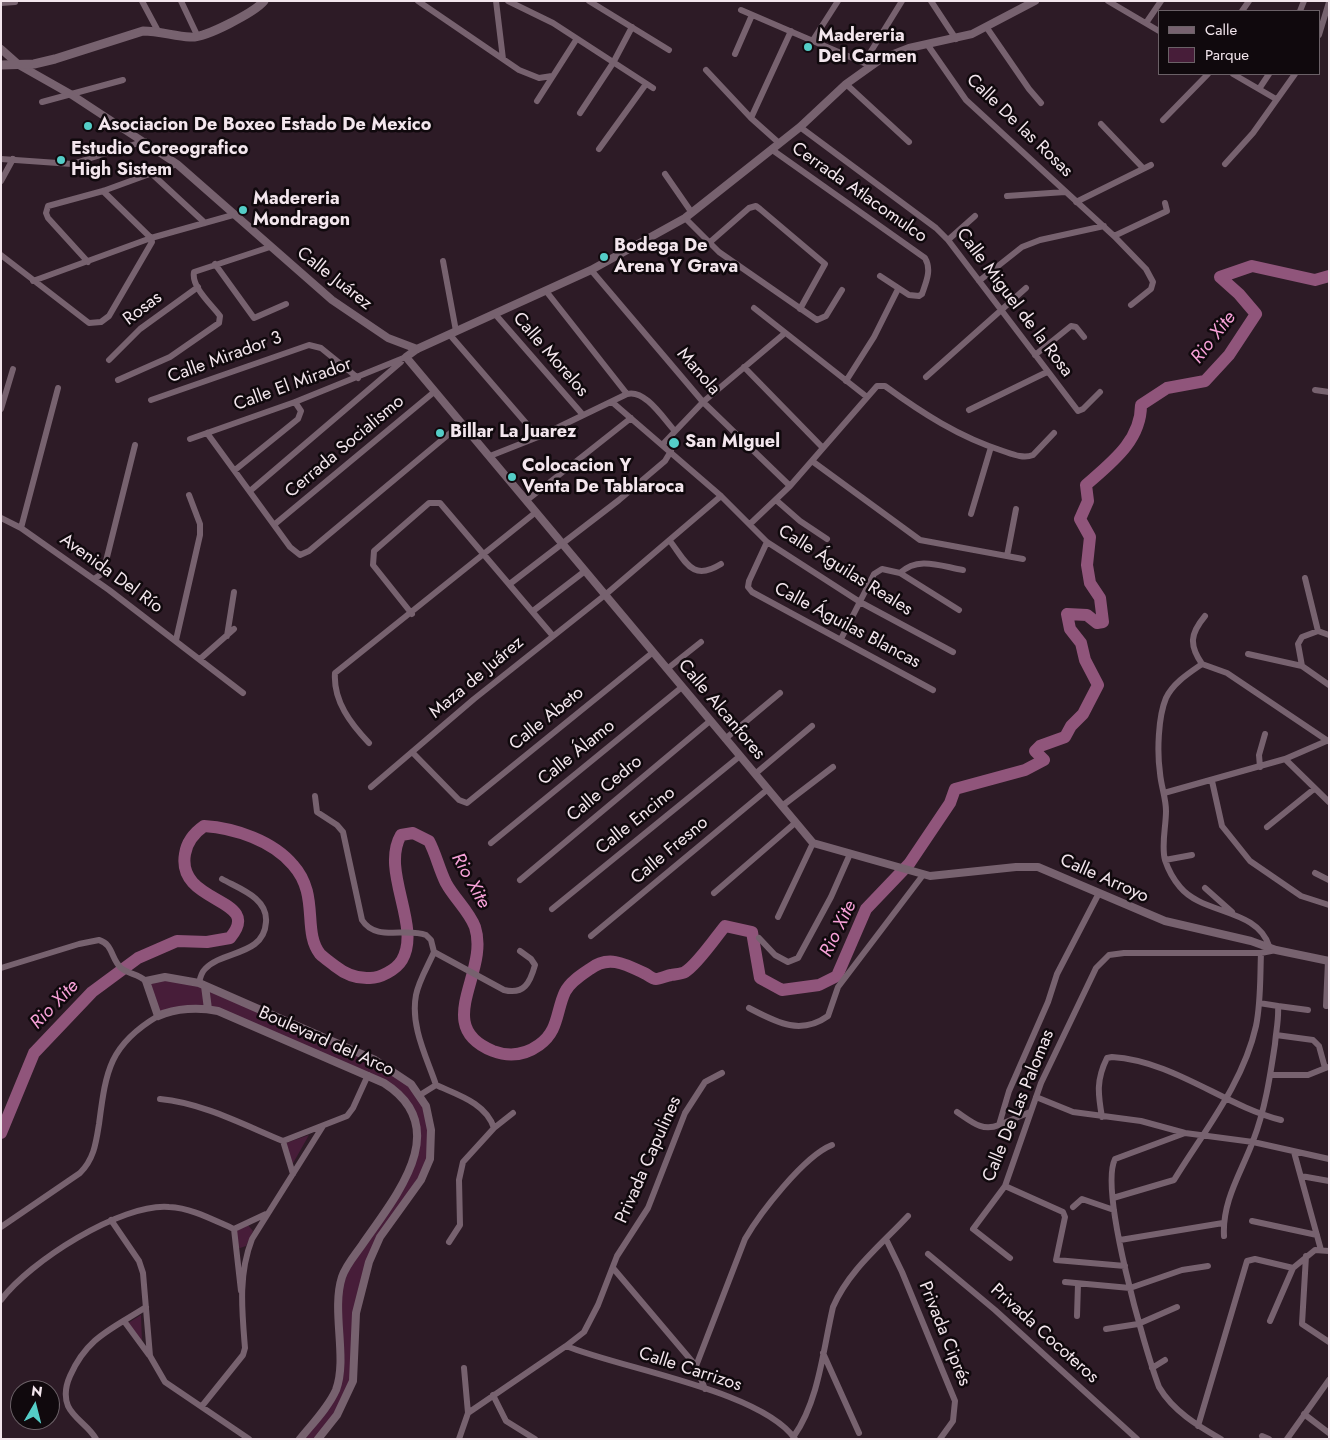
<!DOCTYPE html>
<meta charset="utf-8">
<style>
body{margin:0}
#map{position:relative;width:1330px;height:1440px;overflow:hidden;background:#2d1b26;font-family:Jost,sans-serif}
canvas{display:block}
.frame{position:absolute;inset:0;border:2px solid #f3e6ed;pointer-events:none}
.legend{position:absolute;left:1158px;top:10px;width:162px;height:65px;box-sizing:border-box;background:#10090d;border:1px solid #6b6167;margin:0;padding:6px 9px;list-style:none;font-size:15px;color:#f3e6ed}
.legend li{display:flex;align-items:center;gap:10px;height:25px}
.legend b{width:25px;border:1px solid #6b6167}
.north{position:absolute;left:10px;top:1380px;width:50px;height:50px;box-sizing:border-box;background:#10090d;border:1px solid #6b6167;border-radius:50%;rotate:8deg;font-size:14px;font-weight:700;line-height:20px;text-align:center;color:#f3e6ed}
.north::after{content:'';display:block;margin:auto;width:18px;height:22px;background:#54cdc7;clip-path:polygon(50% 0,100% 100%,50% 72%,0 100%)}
</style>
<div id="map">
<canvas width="1330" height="1440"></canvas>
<div class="frame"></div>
<ul class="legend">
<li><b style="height:6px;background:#77626f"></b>Calle</li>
<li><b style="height:14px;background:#471d39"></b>Parque</li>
</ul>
<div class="north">N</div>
</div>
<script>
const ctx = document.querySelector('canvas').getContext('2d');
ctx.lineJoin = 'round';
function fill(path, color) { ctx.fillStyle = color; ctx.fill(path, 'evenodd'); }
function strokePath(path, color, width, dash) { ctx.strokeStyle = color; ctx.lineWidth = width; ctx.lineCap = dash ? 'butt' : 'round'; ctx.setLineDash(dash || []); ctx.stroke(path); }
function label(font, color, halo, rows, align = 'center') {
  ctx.font = font + ' Jost,sans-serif'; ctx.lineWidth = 5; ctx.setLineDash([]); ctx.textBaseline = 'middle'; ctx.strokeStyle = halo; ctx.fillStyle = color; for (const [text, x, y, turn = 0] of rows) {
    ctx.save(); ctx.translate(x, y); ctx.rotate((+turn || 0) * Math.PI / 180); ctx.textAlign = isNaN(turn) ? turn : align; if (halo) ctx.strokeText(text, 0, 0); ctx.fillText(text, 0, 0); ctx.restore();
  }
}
fill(new Path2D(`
 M148,979L184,980L375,1060L401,1077L426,1106L430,1159L380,1237L365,1275L348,1395L318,1439H300L336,1389L343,1275L408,1175L416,1126L395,1089L208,1009L158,1016Z
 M309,1135L292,1165L286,1143Z
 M248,1225L253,1231L246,1246L240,1248L237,1247L236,1231Z
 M141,1315L142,1342L128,1323Z`), '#471d39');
strokePath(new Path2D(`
 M1,1133L34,1053L92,992L138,958L177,941L207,942L230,938C265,897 176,905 185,854C187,841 194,833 204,826C235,828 273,841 293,865C320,895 302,931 320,954C324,958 330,962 335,966C345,974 356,979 370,978C380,978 396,970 402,960C422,926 380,871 401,835L413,833L429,841C436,854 439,869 446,883C454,898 469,911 475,927C490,973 431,1026 493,1051C509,1057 525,1055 539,1045C559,1031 556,1011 565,992C570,982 581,975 590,969C609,954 627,965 646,974C649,976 653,979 656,979C660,979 666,976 671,975C675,974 682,974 685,972C697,965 716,937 725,926L752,932L760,978L782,990L819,985L837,976L866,909L909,864L950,803L955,789L1025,770L1044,760L1035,751L1040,746L1065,737L1071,726L1083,714L1098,685L1085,660L1081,643L1070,629L1067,614L1087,615L1097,623L1103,622L1100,598L1090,583L1087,565L1090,537L1080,519L1088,501L1086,485C1111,463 1141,441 1141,405L1167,388L1205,381L1229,355L1256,314L1239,294L1220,277L1252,266L1315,280L1329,276`), '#90557b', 12);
strokePath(new Path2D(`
 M142,1L158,31
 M181,1L198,37
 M418,1L519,70L539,78L552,76
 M496,1L503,59
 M508,1L553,23L653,88
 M589,1L669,50
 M931,1L956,39
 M1108,1L1159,31
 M1,3L15,2
 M741,10L871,66
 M1242,11L1249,1
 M1300,11L1304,1
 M1146,23L1161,1
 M987,28L1029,89L1041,103
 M1319,35L1329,2
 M813,40L838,1
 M927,44L966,100L1114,236L1146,269L1153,282L1151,289L1131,305
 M735,54L752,15
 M865,61L902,1
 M706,70L751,118L779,143
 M1233,74L1276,99
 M846,84L909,142
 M1259,89L1269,74
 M537,101L576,40
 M42,102L123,80
 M580,113L613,63L632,27
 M751,118L791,31
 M1163,120L1208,74
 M1101,124L1143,168
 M800,127L936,228L948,240L1078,411L1083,409L1100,392
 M599,149L646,84
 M771,149L925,258C932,270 926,282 922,294L919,296L909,295L880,276
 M1,159L72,164L145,141
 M1225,164L1253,133L1295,74
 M151,173L205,223
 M665,174L692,213
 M1,181L13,159
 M1007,196L1065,192
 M1076,202L1151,165
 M685,218L719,252L817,320L826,316L842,290
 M1114,236L1167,211L1165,203
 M948,240L975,216
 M709,243L749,208L756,206L760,209L825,264L800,309
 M1,255L89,323L101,322L109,316L152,242L151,238L103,191
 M443,261L456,331
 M88,262L48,218L46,213L48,206L103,191L177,164
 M215,264L254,318L286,304
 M591,270L703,402L790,486
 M33,281L151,238L233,215
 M979,281L1022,247L1040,240L1104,226
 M546,291L627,394C645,389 663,418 674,430
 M754,308L867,397
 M495,314L583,415
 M450,335L538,437
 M1035,355L1071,326L1076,327L1084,337
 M109,360L140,329L198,287
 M744,367L823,448
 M926,377L1026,288
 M118,380L170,357L219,323L220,316C212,305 191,287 194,272L270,247
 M846,381L874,337L898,289
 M1315,390L1329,392
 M151,400L309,345L321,348L358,378
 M612,402L721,496L767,542L860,602L953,652
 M1,409L13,369
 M969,410L1047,372
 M207,433L290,547L300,555L309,551L461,424
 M190,439L295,402L406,357
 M663,444L703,402L785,333
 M490,456L538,437L627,394
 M812,461L920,540L1023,559
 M235,470L298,419L301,411L295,402
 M250,491L401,362
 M776,500L800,521L827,539
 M526,501L631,418
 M971,514L991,447
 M1,518L21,528L109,590L243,693
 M275,524L434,392
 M750,524L790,486L877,386H885C922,413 959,437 1003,451C1012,454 1023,459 1033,455L1054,433
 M21,528L58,388
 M670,541C686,562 692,582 721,564
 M767,542L749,581L748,587L752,592L933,690
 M1007,556L1016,509
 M900,573C918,556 940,566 963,570
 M1305,578L1318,631
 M94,579L103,573L135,445
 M511,583L619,500L665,461L671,451
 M533,611L585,571
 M412,614L373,565L374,551L429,503H440L553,636
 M1205,616C1190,634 1189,645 1202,664C1189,673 1173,683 1166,698C1158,717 1157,753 1160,773C1161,786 1166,798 1166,811C1166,827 1161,845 1165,860C1168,869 1174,880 1180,887C1203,915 1257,908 1269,946
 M1329,635L1318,631L1302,637L1298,644L1302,666L1329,685
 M227,636L234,592
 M841,639L874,574L882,569L900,573L959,610
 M176,640L200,535V524L189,495
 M1248,654L1302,666
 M200,659L234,629
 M1202,664L1227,673L1328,741
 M667,669L701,642
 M725,739L780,693
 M369,743C351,724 333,701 335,673L536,512
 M412,752L459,800L467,803L652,653
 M1285,759L1329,802
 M1260,767L1259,755L1265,734
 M755,774L812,726
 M1212,781L1222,826L1250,861L1301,896L1329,905
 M371,787L474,699L605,595L721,496
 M1164,793L1285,759L1329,740
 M315,796L317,812L337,825L343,832L362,920C376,942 405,927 426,935L431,940L434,952L504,990C524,995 530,983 535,965L531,959L520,951
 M782,806L833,767
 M1267,827L1314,789
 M491,843L682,687
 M1165,860L1192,855
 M1315,873L1329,880
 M520,880L710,721
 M1205,888L1232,912
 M714,893L795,823
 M552,909L740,756
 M778,917L813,843
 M591,936L768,789
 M759,938L775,955L788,962L798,958L831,897L850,854
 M434,952C428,966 419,980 416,995C410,1026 427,1058 436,1085
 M1,968L79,944L99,940C113,944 111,959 121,968C128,974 138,974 146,981
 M199,983C200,978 201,973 205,969C223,950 264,956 266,922C268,898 240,889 222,879
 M1278,1006L1308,1010
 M1326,1006L1328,961
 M749,1008C776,1022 800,1036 828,1016L838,987L923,875
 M1276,1035L1313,1040L1319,1046L1325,1068
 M1271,1075H1308L1328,1067
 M420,1095L436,1085C458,1095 486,1103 494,1128
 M1036,1097L1073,1112L1141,1121L1185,1133L1253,1142L1329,1159
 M160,1099C203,1103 244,1125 283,1141L347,1116L353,1108L368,1075
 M957,1112C972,1122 982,1132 999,1125
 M1030,1112L999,1125L1009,1091L1048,1002L1057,974L1099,893
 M1102,1117C1098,1094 1096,1080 1107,1058L1112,1057C1174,1061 1223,1105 1281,1120
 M1185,1133L1115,1159C1099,1191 1145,1350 1159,1387C1173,1411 1198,1426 1221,1439
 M283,1141L293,1174
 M1294,1152L1321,1250
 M1301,1176L1329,1181
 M1005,1186L1063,1212L1065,1217L1056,1260L1125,1266
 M1113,1198L1174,1180C1204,1131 1243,1084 1256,1026C1261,1002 1260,977 1261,953
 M1073,1207L1082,1199L1114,1210
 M111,1220L139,1261L143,1273L150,1356L165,1382L249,1439
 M1252,1221L1317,1235
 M1,1227L80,1173C94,1159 96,1143 99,1124C106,1071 109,1045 158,1016
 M234,1229L266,1214
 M1224,1236C1222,1201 1241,1173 1253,1141C1265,1110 1270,1077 1275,1044C1276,1031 1279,1019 1278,1006L1259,1003
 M886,1239L902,1272L955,1401L953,1421L940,1439
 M1120,1240L1223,1223
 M449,1242L460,1225L459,1180L463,1162L494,1128L513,1113
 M928,1254L995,1310L1137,1439
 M1306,1256L1302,1324L1329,1342
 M1010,1258L973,1229L1005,1186L1041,1083L1096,968L1109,955L1124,953H1261L1276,950
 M613,1268L696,1366
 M1065,1282L1130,1288L1182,1270L1208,1266
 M1,1300C29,1262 121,1203 169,1207C192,1208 213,1220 234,1229L241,1291
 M1077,1316L1078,1284
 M124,1321L149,1355
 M1270,1321L1293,1268L1315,1250L1329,1251
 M1106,1329L1138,1324L1177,1307
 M566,1346C623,1369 762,1391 795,1439
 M823,1353L859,1433
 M464,1368L468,1413
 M1152,1368L1165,1360
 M705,1389L696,1366L745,1239C760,1213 804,1156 832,1145
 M493,1395L506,1421L535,1439
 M202,1406L243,1355L245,1348C242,1311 238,1275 252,1239L323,1126
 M1304,1414L1329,1433
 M1198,1426L1247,1261L1255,1259L1293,1268
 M794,1436C819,1400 823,1350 833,1307C849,1270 881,1245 908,1216
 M1262,1436L1269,1439
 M96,1439C89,1426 74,1419 68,1406C64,1396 66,1385 70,1376C87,1337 112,1329 146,1307
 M459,1439L468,1413L566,1346L584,1332L598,1305L617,1256L648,1208L685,1113L705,1082L722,1073
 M1287,1439L1329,1380`), '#77626f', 6);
strokePath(new Path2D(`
 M1035,1L972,34L909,48L881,59L846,84L800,127L685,218L591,270L417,349L406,357L813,843L930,876L1016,867H1038L1165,921L1251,941L1276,950L1329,961
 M1,49L19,65L72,95L177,164L332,300L388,338L417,349
 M205,986L208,1009
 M300,1439C312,1424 328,1408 336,1390C348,1358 331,1311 342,1277C346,1265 355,1255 362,1245C395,1197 455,1128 384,1083L218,1011C199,1007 176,1008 158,1016L146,981L165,977L199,983L375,1060L411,1084L426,1106L431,1130L430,1159L421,1180L380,1237L369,1262L356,1313L353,1381L337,1415L318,1439`), '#77626f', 8);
strokePath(new Path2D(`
 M1,65L34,64L55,59L143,31C159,31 174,36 190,37C204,39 255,12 264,1`), '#77626f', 9);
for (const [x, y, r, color] of [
 [808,47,5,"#54cdc7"],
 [88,126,5,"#54cdc7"],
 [61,160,5,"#54cdc7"],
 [243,210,5,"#54cdc7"],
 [604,257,5,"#54cdc7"],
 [440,433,5,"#54cdc7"],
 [674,443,6,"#54cdc7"],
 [512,477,5,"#54cdc7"]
]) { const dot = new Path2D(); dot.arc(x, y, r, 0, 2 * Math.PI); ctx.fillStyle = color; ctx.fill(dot); strokePath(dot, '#10090d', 2); }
label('bold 18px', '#f3e6ed', '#10090d', [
 ["Madereria",818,37],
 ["Del Carmen",818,58],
 ["Asociacion De Boxeo Estado De Mexico",98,126],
 ["Estudio Coreografico",71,150],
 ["High Sistem",71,171],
 ["Madereria",253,200],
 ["Mondragon",253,221],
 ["Bodega De",614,247],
 ["Arena Y Grava",614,268],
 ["Billar La Juarez",450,433],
 ["San MIguel",685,443],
 ["Colocacion Y",522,467],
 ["Venta De Tablaroca",522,488]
], 'left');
label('18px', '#f3e6ed', '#10090d', [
 ["Calle De las Rosas",1019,126,44],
 ["Cerrada Atlacomulco",859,193,35],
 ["Calle Juárez",334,279,38],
 ["Calle Miguel de la Rosa",1014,303,53],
 ["Rosas",143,309,-37],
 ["Calle Morelos",550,355,49],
 ["Calle Mirador 3",225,358,-20],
 ["Manola",698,372,49],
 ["Calle El Mirador",293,385,-20],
 ["Cerrada Socialismo",345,447,-40],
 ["Calle Águilas Reales",845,571,32],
 ["Avenida Del Río",111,574,36],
 ["Calle Águilas Blancas",847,626,28],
 ["Maza de Juárez",477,678,-40],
 ["Calle Alcanfores",721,710,50],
 ["Calle Abeto",547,719,-39],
 ["Calle Álamo",577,753,-39],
 ["Calle Cedro",605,789,-40],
 ["Calle Encino",636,821,-39],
 ["Calle Fresno",670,851,-40],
 ["Calle Arroyo",1104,879,24],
 ["Boulevard del Arco",326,1042,24],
 ["Calle De Las Palomas",1019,1106,-68],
 ["Privada Capulines",649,1160,-66],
 ["Privada Ciprés",944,1334,68],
 ["Privada Cocoteros",1044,1334,42],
 ["Calle Carrizos",690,1370,18]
]);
label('italic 19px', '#f7a1d8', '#10090d', [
 ["Rio Xite",1214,338,-52],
 ["Rio Xite",470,881,61],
 ["Rio Xite",839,929,-64],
 ["Rio Xite",55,1005,-46]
]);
</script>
